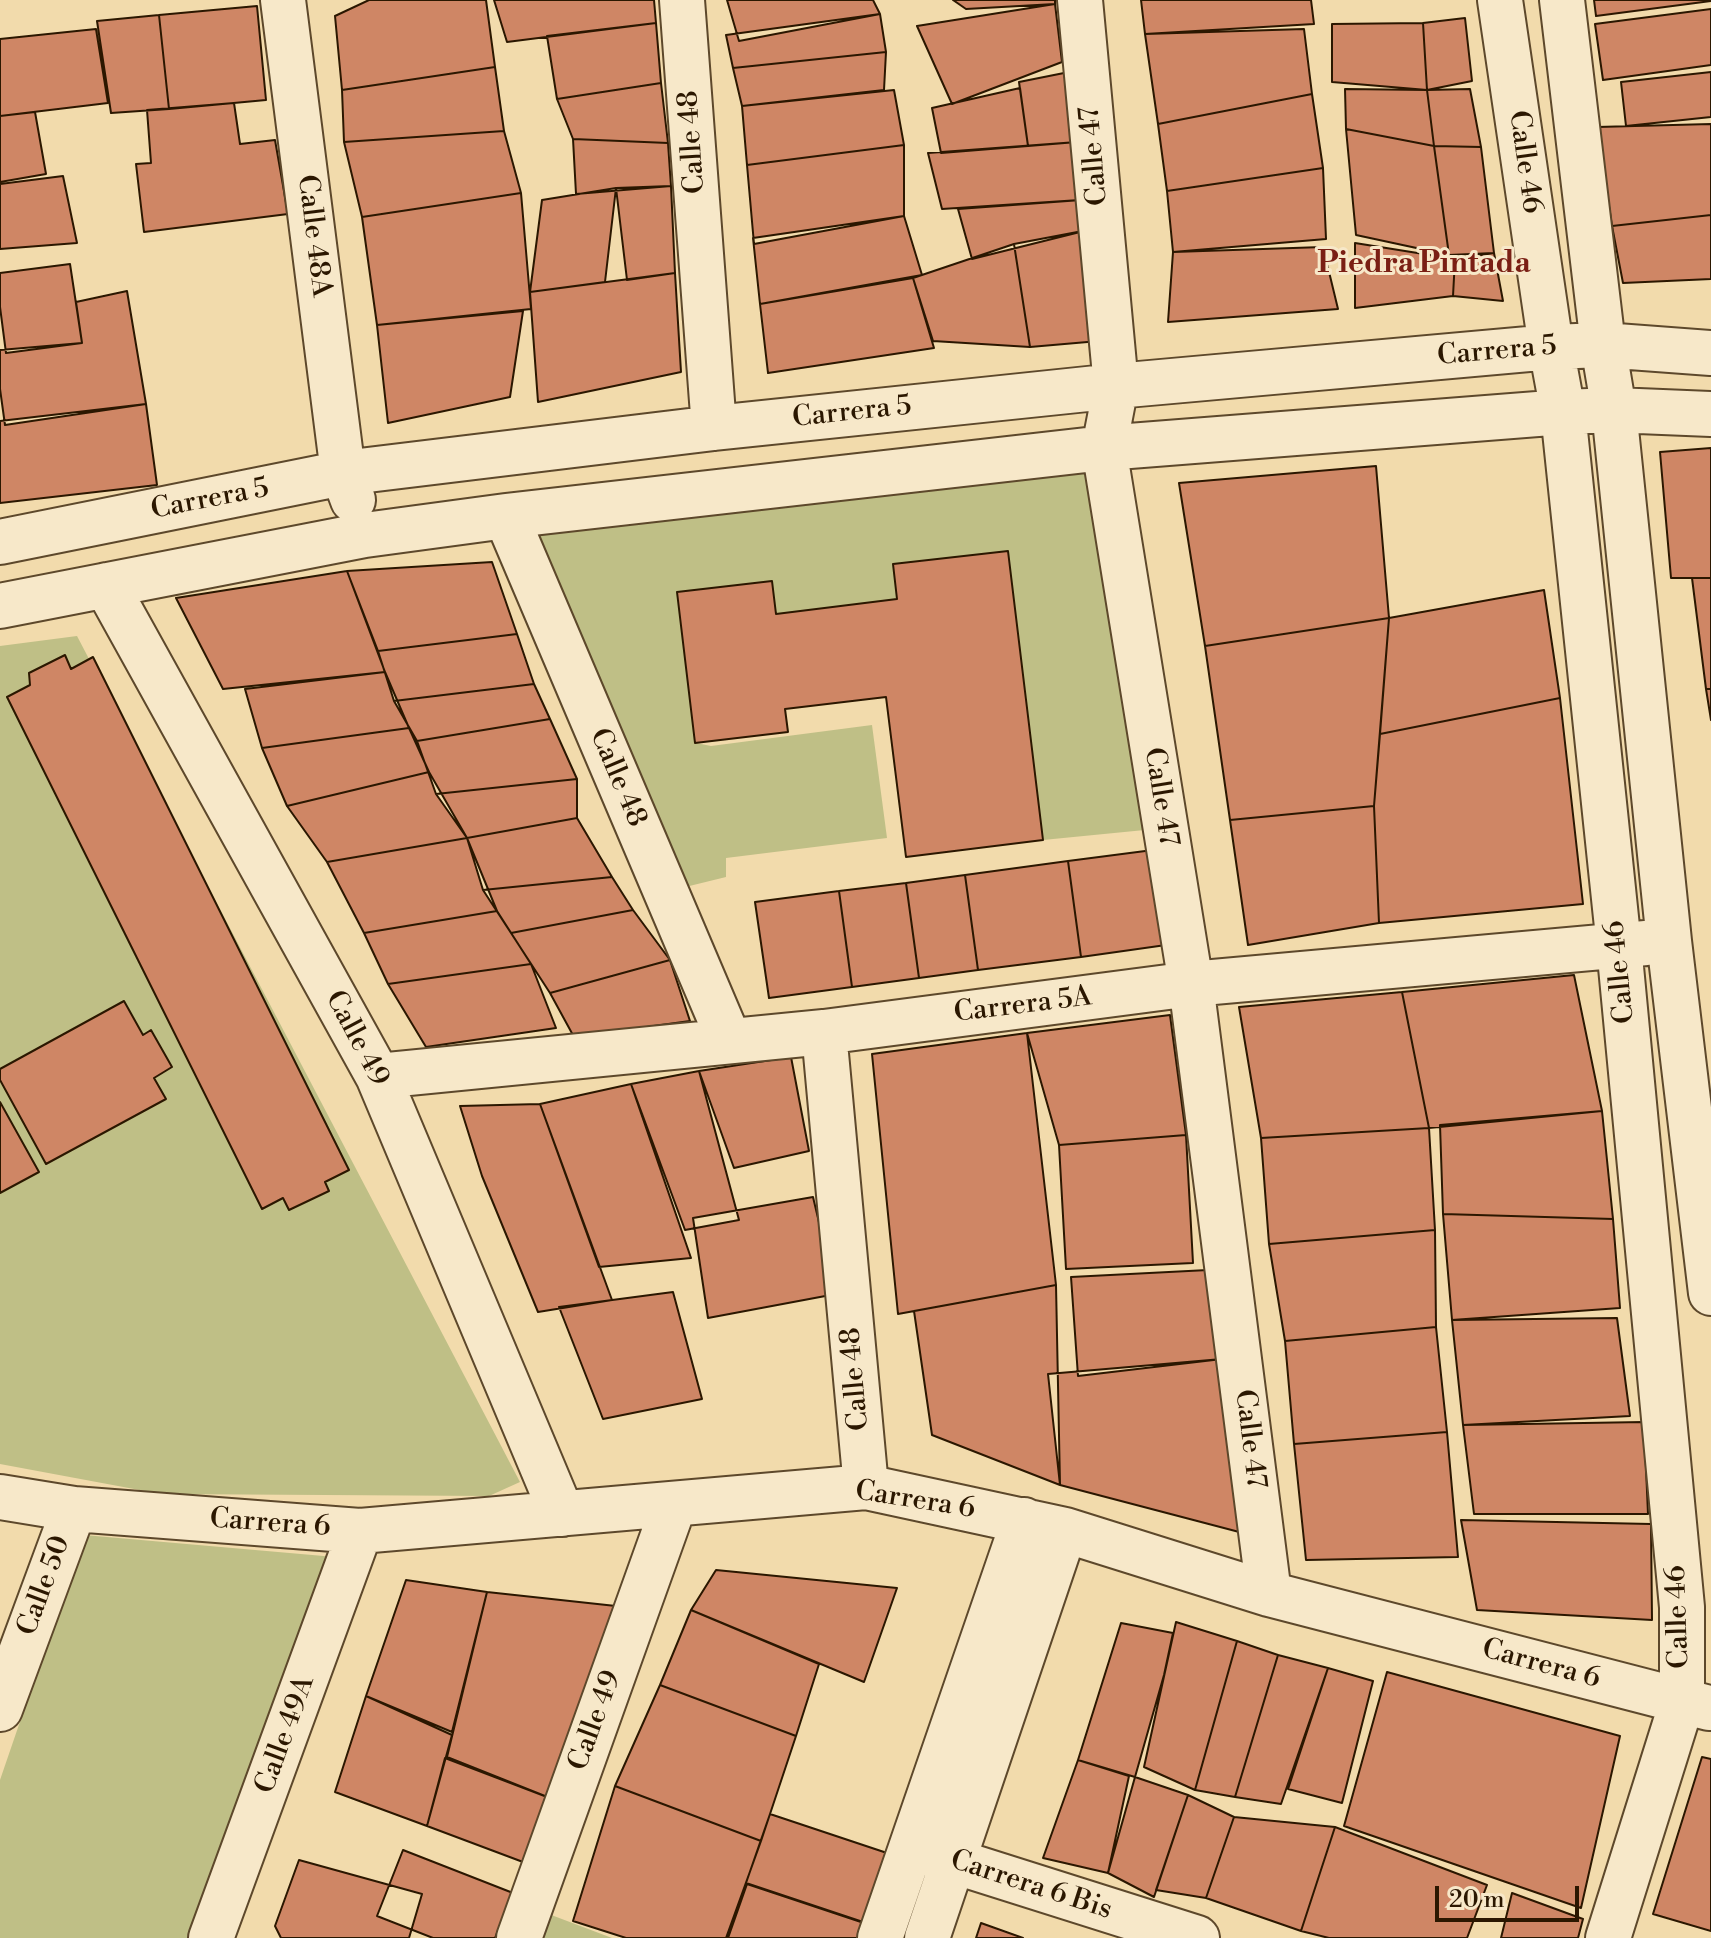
<!DOCTYPE html>
<style>
body{margin:0}
#map{position:relative;width:1711px;height:1938px;overflow:hidden;background:#f2dbac;font-family:"Libre Bodoni",serif}
canvas{display:block}
.scale{position:absolute;left:1435px;top:1886px;width:144px;height:36px;box-sizing:border-box;border:4px solid #2b1700;border-top:0;padding-left:10px;font-size:24px;line-height:28px;white-space:nowrap;color:#2b1700;-webkit-text-stroke:6px #f7e8c9;paint-order:stroke}
</style>
<div id="map">
<canvas width="1711" height="1938"></canvas>
<div class="scale">20 m</div>
</div>
<script>
const ctx = document.querySelector('canvas').getContext('2d');
ctx.lineJoin = 'round';
function fill(path, color) { ctx.fillStyle = color; ctx.fill(path, 'evenodd'); }
function strokePath(path, color, width, dash) { ctx.strokeStyle = color; ctx.lineWidth = width; ctx.lineCap = dash ? 'butt' : 'round'; ctx.setLineDash(dash || []); ctx.stroke(path); }
function label(font, color, halo, rows, align = 'center') {
  ctx.font = font + ' "Libre Bodoni",serif'; ctx.lineWidth = 6; ctx.setLineDash([]); ctx.textBaseline = 'middle'; ctx.strokeStyle = halo; ctx.fillStyle = color; for (const [text, x, y, turn = 0] of rows) {
    ctx.save(); ctx.translate(x, y); ctx.rotate((+turn || 0) * Math.PI / 180); ctx.textAlign = isNaN(turn) ? turn : align; if (halo) ctx.strokeText(text, 0, 0); ctx.fillText(text, 0, 0); ctx.restore();
  }
}
fill(new Path2D(`
 M1104,448L1165,828L1043,840L1007,551L894,564L897,599L776,614L772,581L677,592L696,743L711,746L872,725L887,838L726,858V877L665,892L506,516Z
 M77,636L520,1482L489,1496L161,1494L0,1464V646Z
 M84,1535L335,1557L202,1938H0V1780Z
 M546,1913L612,1938H537Z`), '#bfbf86');
const building = new Path2D(`
 M369,0H486L495,67L342,90L335,16Z
 M494,0H654L656,23L507,42Z
 M727,0H873L880,14L739,41Z
 M953,0H1055V4L966,9Z
 M1141,0H1311L1314,24L1145,34Z
 M1594,0H1711V1L1596,16Z
 M1055,4L1062,62L952,104L917,26Z
 M257,6L266,100L169,109L159,15Z
 M1711,9V65L1603,80L1595,24Z
 M880,14L886,52L733,68L726,35Z
 M159,15L169,109L111,113L97,21Z
 M1465,18L1472,81L1427,90L1423,23Z
 M656,23L661,83L557,99L547,36Z
 M1423,23L1427,90L1332,82V24Z
 M96,29L108,103L0,116V39Z
 M1304,29L1312,94L1158,124L1145,34Z
 M886,52L884,90L742,106L733,68Z
 M495,67L504,131L344,142L342,90Z
 M1711,72V117L1626,126L1621,82Z
 M1064,73L1077,142L1028,146L1019,82Z
 M661,83L668,143L573,139L557,99Z
 M1020,88L1028,146L941,153L932,108Z
 M1345,89L1427,90L1434,146L1346,129Z
 M1470,89L1481,147L1434,146L1427,90Z
 M894,90L904,145L747,165L742,106Z
 M1312,94L1323,168L1167,191L1158,124Z
 M234,103L240,144L275,140L288,214L144,232L136,164L151,163L147,110Z
 M35,112L46,174L0,182V116Z
 M1711,124V215L1612,226L1597,127Z
 M1346,129L1434,146L1449,255L1356,235Z
 M504,131L521,193L362,217L344,142Z
 M573,139L668,143L671,186L576,194Z
 M1077,142L1095,199L942,209L928,153Z
 M904,145V216L754,244L747,165Z
 M1434,146L1481,147L1494,253L1449,255Z
 M1323,168L1326,239L1173,252L1167,191Z
 M63,176L77,243L0,249V184Z
 M671,186L675,273L627,280L616,188Z
 M616,188L605,282L530,292L542,200Z
 M521,193L531,309L377,325L362,217Z
 M1095,199L1088,230L972,259L958,209Z
 M1711,215V279L1623,283L1612,226Z
 M904,216L922,275L760,304L753,238Z
 M1088,230L1099,341L1030,347L1014,244Z
 M1355,243L1455,259L1453,296L1355,308Z
 M1014,244L1030,347L933,341L913,278Z
 M1323,247L1338,309L1168,322L1173,252Z
 M1494,253L1503,301L1453,296L1455,259Z
 M70,264L82,343L6,353L0,307V273Z
 M675,273L681,372L538,402L530,292Z
 M913,278L934,348L768,373L760,304Z
 M127,291L146,404L5,425L0,389V350L82,343L76,302Z
 M523,311L510,397L388,423L377,325Z
 M146,404L157,485L0,503V421Z
 M1711,448V578H1671L1660,452Z
 M1376,466L1389,618L1205,646L1179,483Z
 M1008,551L1043,840L906,857L886,697L785,709L788,732L695,743L677,592L772,581L776,614L897,599L893,564Z
 M492,562L517,634L378,651L347,571Z
 M347,571L385,672L223,689L176,598Z
 M1692,578H1711V689H1706Z
 M1544,590L1560,698L1380,734L1389,618Z
 M1389,618L1374,806L1230,820L1205,646Z
 M517,634L534,684L394,701L378,651Z
 M65,655L71,669L93,657L349,1170L325,1182L329,1191L289,1210L283,1198L262,1209L7,697L30,685L29,673Z
 M385,672L409,728L262,748L245,689Z
 M534,684L550,719L417,741L394,701Z
 M1706,689H1711V720Z
 M1560,698L1583,904L1379,923L1374,806L1380,734Z
 M550,719L577,779L436,794L417,741Z
 M409,728L429,772L287,806L262,748Z
 M429,772L467,838L327,862L287,806Z
 M577,779V818L467,838L436,794Z
 M1374,806L1379,923L1248,945L1230,820Z
 M577,818L612,877L483,890L467,838Z
 M467,838L497,911L364,933L327,862Z
 M1153,850L1166,945L1081,957L1068,861Z
 M1068,861L1081,957L978,970L965,875Z
 M965,875L978,970L919,978L906,883Z
 M612,877L633,910L511,933L483,890Z
 M906,883L919,978L852,987L839,891Z
 M839,891L852,987L769,998L755,902Z
 M633,910L670,960L550,993L511,933Z
 M497,911L531,964L388,984L364,933Z
 M670,960L690,1021L574,1037L550,993Z
 M531,964L556,1028L426,1047L388,984Z
 M1574,975L1602,1111L1429,1128L1402,992Z
 M1402,992L1429,1128L1261,1138L1239,1007Z
 M124,1001L143,1035L151,1030L172,1067L154,1078L166,1099L46,1164L0,1080V1069Z
 M1170,1015L1186,1135L1059,1145L1027,1033Z
 M1027,1033L1056,1285L898,1314L872,1054Z
 M791,1057L809,1151L734,1168L699,1071Z
 M699,1071L739,1220L685,1230L631,1084Z
 M631,1084L691,1258L599,1267L540,1104Z
 M0,1102L39,1172L0,1193Z
 M540,1104L612,1300L538,1312L482,1176L460,1106Z
 M1602,1111L1613,1219L1443,1214L1440,1125Z
 M1429,1128L1435,1230L1269,1244L1261,1138Z
 M1186,1135L1193,1263L1066,1269L1059,1145Z
 M813,1197L836,1294L708,1318L693,1218Z
 M1443,1214L1613,1219L1620,1308L1452,1320Z
 M1435,1230L1436,1327L1285,1341L1269,1244Z
 M1208,1270L1222,1359L1078,1376L1071,1277Z
 M1056,1285L1060,1485L932,1435L914,1311Z
 M673,1292L702,1399L603,1419L559,1307Z
 M1617,1318L1630,1416L1463,1425L1452,1320Z
 M1436,1327L1447,1432L1294,1444L1285,1341Z
 M1222,1359L1243,1533L1060,1485L1048,1374Z
 M1644,1422L1648,1514H1474L1463,1425Z
 M1447,1432L1458,1557L1306,1560L1294,1444Z
 M1461,1520L1651,1524L1652,1620L1477,1610Z
 M716,1570L897,1588L864,1682L691,1610Z
 M406,1580L487,1592L452,1732L366,1696Z
 M487,1592L625,1607L555,1800L447,1757Z
 M691,1610L819,1664L796,1736L660,1685Z
 M1176,1622L1237,1641L1195,1790L1144,1767Z
 M1121,1623L1173,1633L1164,1675L1135,1777L1078,1760Z
 M1237,1641L1278,1655L1235,1797L1195,1790Z
 M1278,1655L1328,1668L1281,1804L1235,1797Z
 M1328,1668L1373,1681L1342,1803L1288,1789Z
 M1387,1672L1620,1736L1581,1908L1344,1826Z
 M660,1685L796,1736L761,1841L615,1786Z
 M366,1696L452,1735L427,1826L335,1792Z
 M1702,1757L1711,1759V1931L1653,1914Z
 M445,1758L555,1800L531,1865L427,1826Z
 M1078,1760L1129,1776L1108,1873L1043,1858Z
 M1135,1777L1188,1795L1154,1897L1108,1873Z
 M615,1786L761,1841L726,1938H626L573,1921Z
 M1188,1795L1234,1817L1206,1898L1156,1890Z
 M770,1814L899,1857L875,1926L746,1883Z
 M1234,1817L1335,1827L1301,1931L1206,1898Z
 M1335,1827L1487,1885L1467,1938H1329L1301,1931Z
 M403,1850L513,1893L495,1938H433L377,1916Z
 M299,1860L422,1894L409,1938H281L275,1926Z
 M747,1884L876,1927L872,1938H728Z
 M1512,1893L1583,1919L1578,1938H1501Z
 M981,1923L1023,1938H976Z`);
fill(building, '#cf8665');
strokePath(building, '#2b1700', 2);
const minor = new Path2D(`
 M283,0L343,473L353,500
 M682,0L714,428
 M1080,0L1116,386L1104,448L1191,984L1269,1594
 M1500,0L1551,347L1563,412L1619,946L1682,1607V1702L1608,1938
 M1562,0L1603,345L1614,410L1669,941L1711,1293
 M506,516L729,1040
 M0,542L343,473L714,428L1116,386L1551,347L1603,345L1711,353
 M106,585L378,1076L562,1514
 M0,606L365,535L506,516L1104,448L1563,412L1614,410L1711,414
 M824,1032L866,1487
 M378,1076L824,1032L1191,984L1646,943
 M0,1497L74,1509L360,1531L866,1487L1065,1530L1269,1594L1709,1708
 M0,1709L74,1509
 M925,1852L1197,1938
 M211,1938L360,1531
 M519,1938L674,1505
 M880,1938L1024,1520
 M927,1938L1065,1530`);
strokePath(minor, '#5d482b', 48);
strokePath(minor, '#f7e8c9', 44);
label('28px', '#2b1700', '#f7e8c9', [
 ["Calle 48",693,142,-94],
 ["Calle 47",1095,156,-95],
 ["Calle 46",1524,162,82],
 ["Calle 48A",313,236,83],
 ["Carrera 5",1497,352,-5],
 ["Carrera 5",852,413,-6],
 ["Carrera 5",210,500,-11],
 ["Calle 48",617,778,67],
 ["Calle 47",1160,797,81],
 ["Calle 46",1621,972,-96],
 ["Carrera 5A",1023,1006,-7],
 ["Calle 49",356,1039,62],
 ["Calle 48",856,1379,-95],
 ["Calle 47",1249,1439,83],
 ["Carrera 6",915,1501,9],
 ["Carrera 6",270,1524,4],
 ["Calle 50",45,1586,-70],
 ["Calle 46",1679,1617,-92],
 ["Carrera 6",1541,1665,15],
 ["Calle 49",596,1721,-70],
 ["Calle 49A",286,1735,-70],
 ["Carrera 6 Bis",1031,1886,18]
]);
label('bold 30px', '#7a1f14', '#f7e8c9', [
 ["Piedra Pintada",1424,265]
]);
</script>
